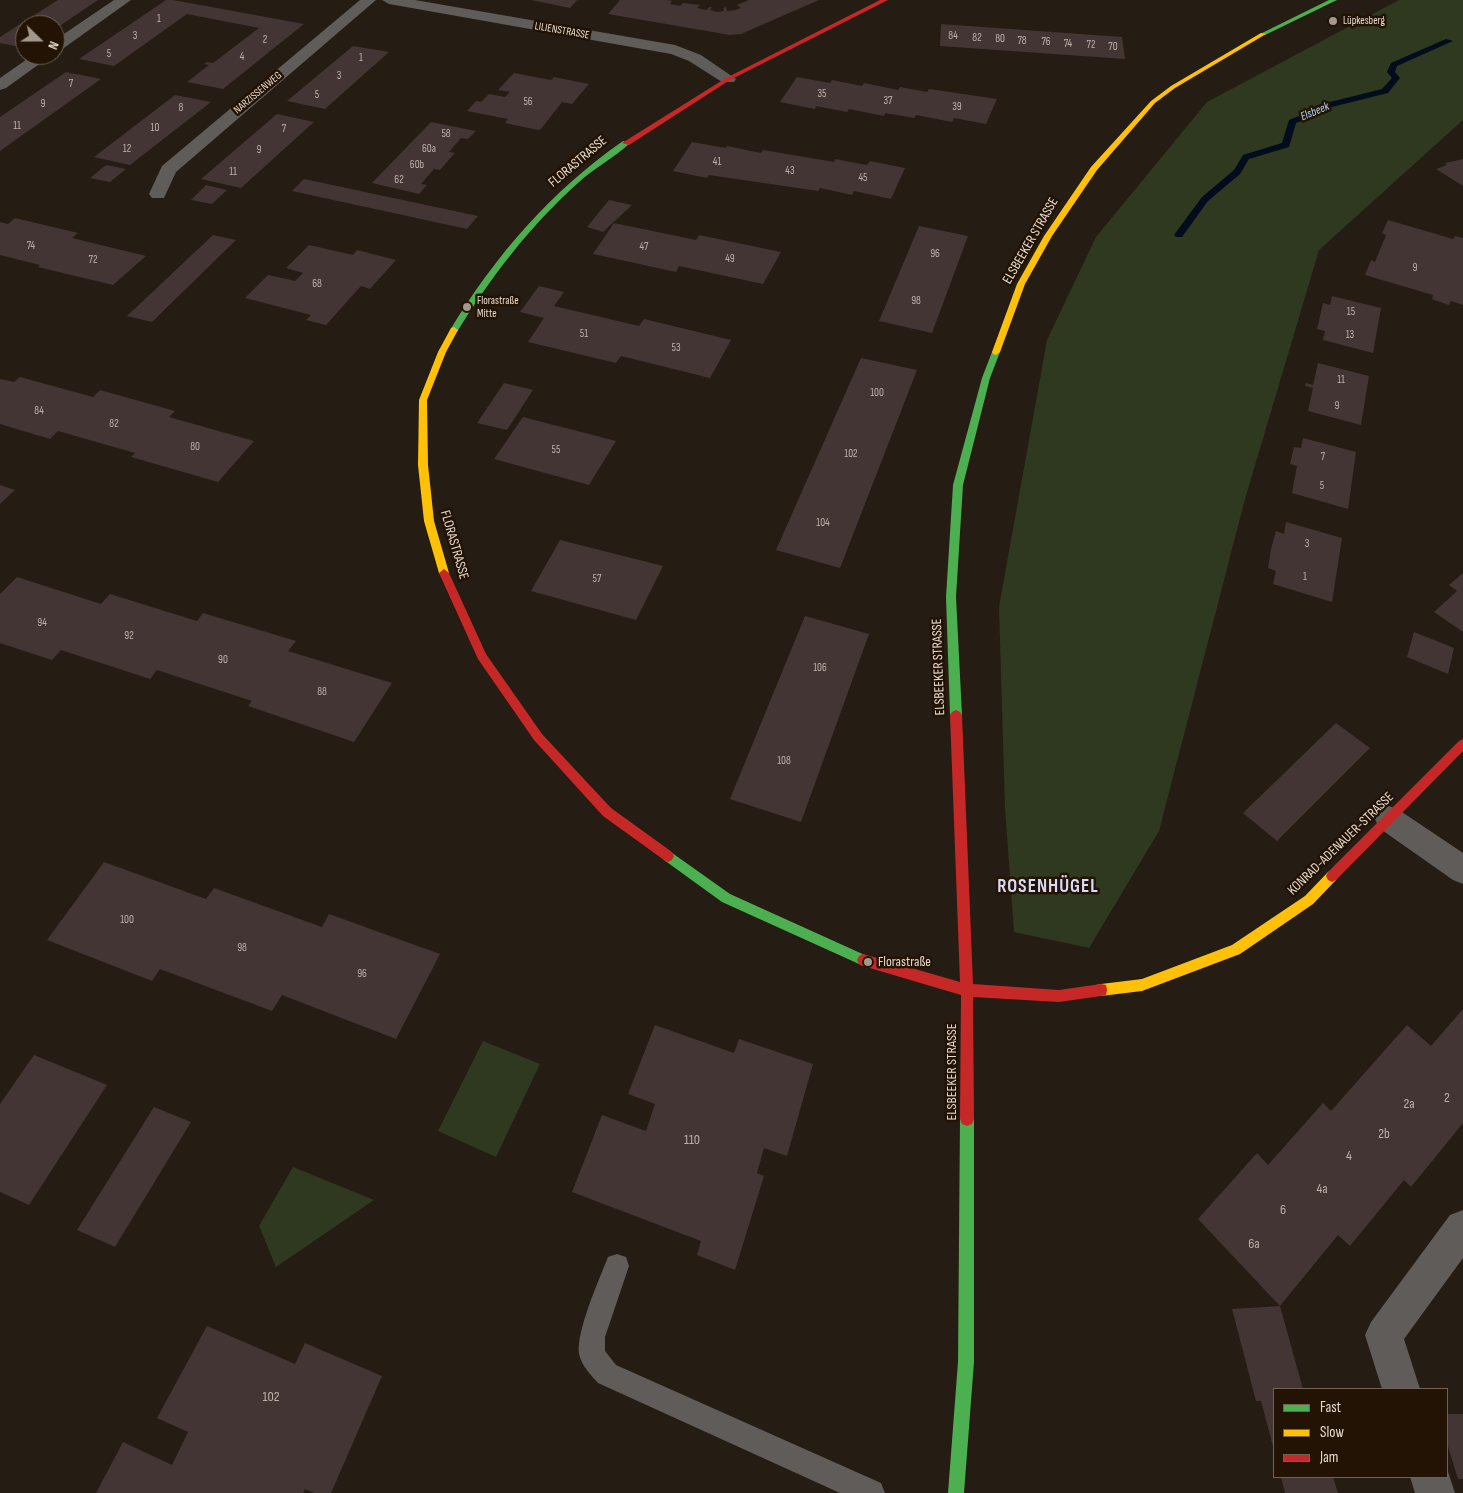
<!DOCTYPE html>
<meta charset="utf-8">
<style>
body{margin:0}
#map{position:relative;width:1463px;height:1493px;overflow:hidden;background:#251c13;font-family:"Sofia Sans Condensed",sans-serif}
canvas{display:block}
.legend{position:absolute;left:1273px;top:1388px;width:175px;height:90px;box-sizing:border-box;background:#221304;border:1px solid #706355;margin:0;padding:6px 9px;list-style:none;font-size:15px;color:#e5dacf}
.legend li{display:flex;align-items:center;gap:10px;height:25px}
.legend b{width:25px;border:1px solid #706355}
.north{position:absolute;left:15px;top:15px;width:50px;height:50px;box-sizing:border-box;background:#221304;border:1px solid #706355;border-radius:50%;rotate:112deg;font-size:14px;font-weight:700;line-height:20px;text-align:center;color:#e5dacf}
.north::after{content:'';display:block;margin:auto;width:18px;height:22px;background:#a2988d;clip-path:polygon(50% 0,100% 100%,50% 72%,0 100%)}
</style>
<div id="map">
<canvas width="1463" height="1493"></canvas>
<ul class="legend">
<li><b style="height:6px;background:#4caf50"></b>Fast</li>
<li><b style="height:6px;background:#ffc107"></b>Slow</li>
<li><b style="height:6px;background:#c62828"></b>Jam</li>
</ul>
<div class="north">N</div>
</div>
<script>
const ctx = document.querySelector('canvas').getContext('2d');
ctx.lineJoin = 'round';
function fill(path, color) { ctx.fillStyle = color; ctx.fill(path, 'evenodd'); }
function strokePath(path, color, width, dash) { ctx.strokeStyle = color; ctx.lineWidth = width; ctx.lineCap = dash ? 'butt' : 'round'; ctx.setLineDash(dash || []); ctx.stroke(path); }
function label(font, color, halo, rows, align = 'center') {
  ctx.font = font + ' "Sofia Sans Condensed",sans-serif'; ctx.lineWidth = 5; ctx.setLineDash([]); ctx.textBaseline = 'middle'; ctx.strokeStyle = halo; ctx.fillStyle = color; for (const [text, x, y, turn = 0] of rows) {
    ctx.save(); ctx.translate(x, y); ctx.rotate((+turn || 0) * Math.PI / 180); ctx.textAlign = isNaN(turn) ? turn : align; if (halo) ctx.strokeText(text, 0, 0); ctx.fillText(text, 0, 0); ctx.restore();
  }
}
fill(new Path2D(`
 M1399,0H1463V120L1319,250L1245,499L1159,831L1089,948L1014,932L1005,808L999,607L1047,340L1096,237L1207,102Z
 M483,1041L540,1064L496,1157L438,1131Z
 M293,1167L374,1200L276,1267L259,1226Z`), '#2f3920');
fill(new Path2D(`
 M1446,39L1453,41L1397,66L1395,72L1400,78L1388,93L1324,109L1317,115L1296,123L1289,147L1249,159L1240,174L1208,201L1182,237H1176L1174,235L1202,197L1234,170L1243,155L1282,143L1289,120L1311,111L1318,105L1382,89L1392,78L1387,72L1391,63Z`), '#030c1c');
fill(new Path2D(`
 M58,0H98L55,29V25H25V48L0,43V37Z
 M166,0H173L304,24L223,89L187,82L209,65L204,64L207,62L213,63L259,28L187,14L114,66L79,59Z
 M531,0H577L570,8Z
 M620,0H667L672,1L670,4L680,6L683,3L700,5L697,8L707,10L709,7H712L710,10L717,12L724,11L723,8L726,7L727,11L735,10L741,8L737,5L749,0H819L741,34L730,35L608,14Z
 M941,24L1122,37L1125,59L940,46Z
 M353,46L389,52L325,109L287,101Z
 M66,72L101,79L0,151V117Z
 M514,73L551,80L554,77L589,84L572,104L562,102L541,129L538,130L505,123L508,119L467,111L476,101L481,102L489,94L505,97L510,92L498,90Z
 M797,77L830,83L832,80L862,86L864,83L898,90L900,87L927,92L929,89L997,99L986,124L954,118L952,122L916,115L914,118L885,113L884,116L849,109L847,112L816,106L815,109L780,102Z
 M175,95L211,102L130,165L94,157Z
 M277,114L314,122L241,188L201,179Z
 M431,122L476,131L468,139L461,138L449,152L455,153L447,162L440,170L434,169L421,184L427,185L419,194L372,183Z
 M692,142L726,148L727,146L761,153L763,150L834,162L835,159L867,165L870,161L905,168L891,199L854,191L852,195L820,188L818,191L709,175L707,178L673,171Z
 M1463,159V186L1436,169L1447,165L1445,163Z
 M106,165L126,169L110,182L90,178Z
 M304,179L478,216L467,229L292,191Z
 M206,185L227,190L212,204L191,200Z
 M609,200L632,205L603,232L587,227Z
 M15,218L78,233L72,238L146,256L113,285L38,267L40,265L0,255V222L8,224Z
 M1388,220L1453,239L1455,236L1463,238V305L1451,301L1449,305L1432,299L1433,295L1365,275L1371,260L1375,262L1386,235L1382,233Z
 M614,223L696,240L699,235L781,252L763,284L679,266L676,272L593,254Z
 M919,226L968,236L932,333L879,321Z
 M213,235L236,240L152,322L127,316Z
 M309,245L353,255L357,250L396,260L370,289L361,286L326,325L306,320L311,315L245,298L268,275L295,281L303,273L286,268Z
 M539,286L564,292L554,306L639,326L644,319L731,340L710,378L621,356L616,363L528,342L544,318L520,312Z
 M1332,296L1381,308L1373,353L1323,340L1325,331L1317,329L1323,303L1330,305Z
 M861,358L917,370L840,568L776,550Z
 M1318,363L1369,376L1361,425L1308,411L1313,388L1305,386L1306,383L1313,385Z
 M20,377L93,397L100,390L175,411L169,417L254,441L218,482L131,457L135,453L58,431L50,439L0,424V379L14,382Z
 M504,383L533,390L507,430L477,423Z
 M523,417L616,441L589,485L494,459Z
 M1303,438L1356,452L1348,509L1292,493L1297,466L1290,464L1294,447L1301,448Z
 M0,485L15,490L0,504Z
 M1286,522L1342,538L1332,602L1273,584L1276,571L1268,568L1271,549L1276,531L1284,534Z
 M560,540L663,566L636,620L531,591Z
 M1463,573V632L1434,612L1457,591L1449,585Z
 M17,577L101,604L110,594L197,621L203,613L296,641L288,651L392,683L354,742L248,706L252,701L157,670L150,679L61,650L52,660L0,643V594Z
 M805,616L869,634L801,822L730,799Z
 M1414,632L1454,648L1448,674L1407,657Z
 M1336,723L1370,748L1277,841L1243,813Z
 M104,862L206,899L214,888L322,927L329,914L440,954L396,1039L282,995L272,1011L160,969L152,981L47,940Z
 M1463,1009V1123L1411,1187L1404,1180L1350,1246L1338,1235L1280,1306L1198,1219L1257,1153L1268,1165L1323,1103L1331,1111L1407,1025L1431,1046Z
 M655,1025L734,1053L739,1039L813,1064L787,1156L764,1148L757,1173L764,1176L735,1270L697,1255L701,1241L572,1192L602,1115L646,1131L655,1104L628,1094Z
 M34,1055L107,1085L29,1205L0,1192V1104Z
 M154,1107L191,1122L115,1247L77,1230Z
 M1280,1306L1303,1389H1274V1450L1261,1401H1256L1232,1309Z
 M207,1326L295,1364L305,1343L382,1376L331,1493H314L305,1489L303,1493H96L123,1442L172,1465L188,1432L157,1418Z
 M1447,1414H1463V1479H1458L1447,1443Z
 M1281,1477H1333L1338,1493H1285Z`), '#443535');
fill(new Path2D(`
 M617,1254L626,1257L629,1266L605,1337V1351L616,1365L881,1483L885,1493H840L598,1383C591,1375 581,1365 579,1354C576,1331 599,1280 608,1257Z`), '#605c5a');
fill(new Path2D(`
 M114,0H131L61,50L55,52V40Z
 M360,0H376L176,172L164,198H152L149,194L162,166Z
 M382,0H415L675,45L701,55L736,79L734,82H722L689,61L671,54L389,4Z
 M33,55H52L6,88L0,90V78Z
 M1389,806L1399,810L1463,853V884L1453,880L1379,828L1375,819L1379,810Z
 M1463,1210V1258L1404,1339L1420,1389H1382L1365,1335L1371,1322L1450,1215Z
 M1447,1469L1455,1493H1415L1410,1477H1447Z`), '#605c5a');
fill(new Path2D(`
 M1329,0H1337L1265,35L1260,34Z
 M623,141L630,143C614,158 594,168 578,183C529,227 491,277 457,332H451L450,330C495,256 551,191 623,141Z
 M996,349L1000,352L990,378L963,485L956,597L962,715L960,718H952L950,715L946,597L953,485L982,378L992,352Z
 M668,850L730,894L867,956L869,960L867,964L863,966L859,964L722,902L664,860L662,856L664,852Z
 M967,1112L972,1114L974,1119V1362L964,1493H948L958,1362L960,1119L962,1114Z`), '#4caf50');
fill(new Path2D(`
 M1261,33L1266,34L1175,88L1155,103L1097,170L1052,236L1025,284L1000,352L996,355L993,354L992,352L1017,284L1044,236L1091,167L1151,101L1171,86Z
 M454,327L458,330L446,352L427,400L428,465L434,521L449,573L444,577L439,573L424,521L418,465L419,400L438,352L451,328Z
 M1332,870L1336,872L1338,876L1336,880L1313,904L1240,954L1142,991L1101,996L1096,995L1095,990L1096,985L1101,984L1142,979L1232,945L1305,896L1328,872Z`), '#ffc107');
fill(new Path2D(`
 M880,0H888L730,80L629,145L622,143L726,78Z
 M444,569L449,573L486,654L542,734L611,808L672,852L674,856L672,860L668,862L664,860L603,816L534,740L478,659L439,573Z
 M956,710L960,712L962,715L973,984L1059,990L1101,984L1106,985L1107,990L1106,995L1101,996L1059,1002L973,997L974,1119L972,1124L967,1126L962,1124L960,1119L961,995L863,966L859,964L857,960L859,956L863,954L960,982L950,715L952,712Z
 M1463,739V751L1336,880L1332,882L1328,880L1326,876L1328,872L1459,741Z`), '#c62828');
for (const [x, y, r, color] of [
 [1333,21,5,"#a2988d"],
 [467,307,5,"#a2988d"],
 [868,962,5,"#a2988d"]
]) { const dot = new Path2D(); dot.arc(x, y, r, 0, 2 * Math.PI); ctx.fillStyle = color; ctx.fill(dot); strokePath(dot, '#221304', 2); }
label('11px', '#bdb1a8', null, [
 ["1",159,19],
 ["3",135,36],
 ["84",953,36],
 ["82",977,38],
 ["80",1000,39],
 ["2",265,40],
 ["78",1022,41],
 ["76",1046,42],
 ["74",1068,44],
 ["72",1091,45],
 ["70",1113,47],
 ["5",109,54],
 ["4",242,57],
 ["1",361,58],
 ["3",339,76],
 ["7",71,84],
 ["35",822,94],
 ["5",317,95],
 ["37",888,101],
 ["56",528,102],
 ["9",43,104],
 ["39",957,107],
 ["8",181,108],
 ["11",17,126],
 ["10",155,128],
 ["7",284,129],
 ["58",446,134],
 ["12",127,149],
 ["60a",429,149],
 ["9",259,150],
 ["41",717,162],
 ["60b",417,165],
 ["43",790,171],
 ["11",233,172],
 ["45",863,178],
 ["62",399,180],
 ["74",31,246],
 ["47",644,247],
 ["96",935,254],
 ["49",730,259],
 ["72",93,260],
 ["9",1415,268],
 ["68",317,284],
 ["98",916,301],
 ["15",1351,312],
 ["51",584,334],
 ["13",1350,335],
 ["53",676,348],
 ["11",1341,380],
 ["100",877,393],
 ["9",1337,406],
 ["84",39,411],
 ["82",114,424],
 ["80",195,447],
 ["55",556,450],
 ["102",851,454],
 ["7",1323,457],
 ["5",1322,486],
 ["104",823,523],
 ["3",1307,544],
 ["1",1305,577],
 ["57",597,579],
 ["94",42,623],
 ["92",129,636],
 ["90",223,660],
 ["106",820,668],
 ["88",322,692],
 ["108",784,761],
 ["100",127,920],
 ["98",242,948],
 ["96",362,974]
]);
label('11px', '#e5dacf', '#221304', [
 ["Lüpkesberg",1343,21],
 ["Florastraße",477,301],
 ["Mitte",477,314]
], 'left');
label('11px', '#e5dacf', '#221304', [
 ["LILIENSTRASSE",562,31,10],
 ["NARZISSENWEG",258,93,-40]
]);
label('italic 12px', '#b1d6fb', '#221304', [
 ["Elsbeek",1315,112,-23]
]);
label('14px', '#e5dacf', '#221304', [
 ["FLORASTRASSE",578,162,-40],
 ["ELSBEEKER STRASSE",1031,241,-60],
 ["FLORASTRASSE",454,545,74],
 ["ELSBEEKER STRASSE",939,667,-92],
 ["KONRAD-ADENAUER-STRASSE",1341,844,-44],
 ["ELSBEEKER STRASSE",952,1072,-90]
]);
label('14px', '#e5dacf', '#221304', [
 ["Florastraße",878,962]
], 'left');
label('14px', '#bdb1a8', null, [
 ["2",1447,1098],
 ["2a",1409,1104],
 ["2b",1384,1134],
 ["110",692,1140],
 ["4",1349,1156],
 ["4a",1322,1189],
 ["6",1283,1210],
 ["6a",1254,1244],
 ["102",271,1397]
]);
ctx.letterSpacing = '1px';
label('bold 19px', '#d8daf7', '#221304', [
 ["ROSENHÜGEL",1048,887]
]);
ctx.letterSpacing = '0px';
</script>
